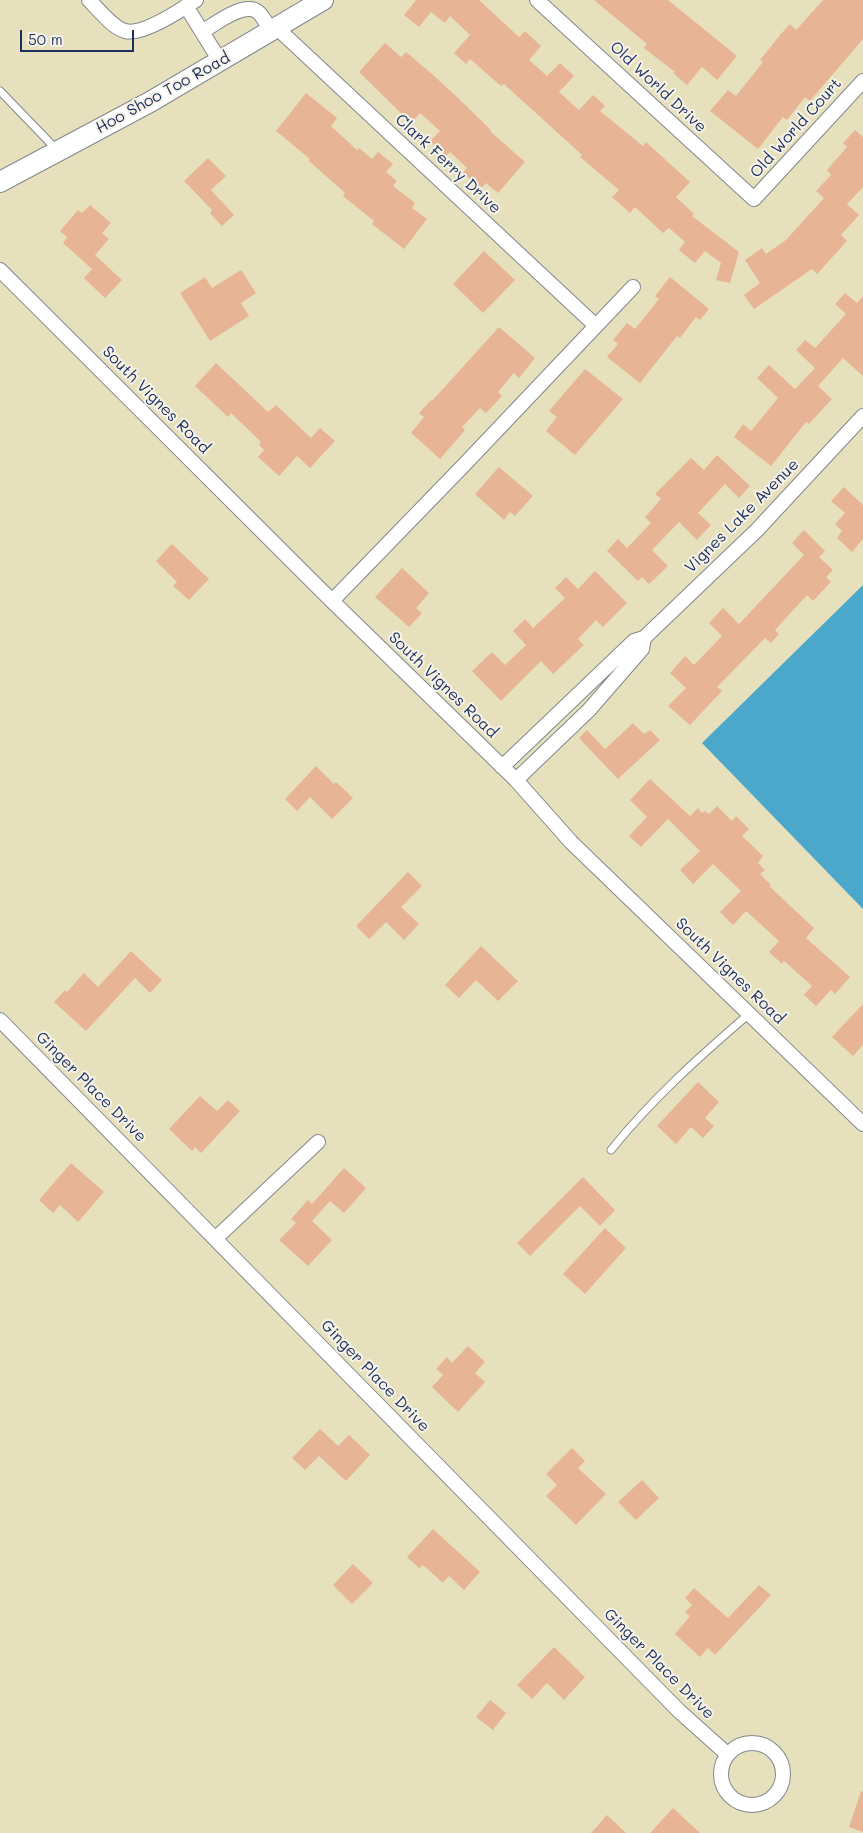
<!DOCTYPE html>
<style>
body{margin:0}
#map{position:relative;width:863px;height:1833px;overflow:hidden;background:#e7e0bc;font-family:Mali,sans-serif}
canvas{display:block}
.scale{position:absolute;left:20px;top:30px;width:114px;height:22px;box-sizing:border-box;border:2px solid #1b2f5e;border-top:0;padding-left:6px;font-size:15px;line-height:18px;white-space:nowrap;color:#1b2f5e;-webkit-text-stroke:4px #f7f3e8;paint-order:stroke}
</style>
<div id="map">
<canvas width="863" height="1833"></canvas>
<div class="scale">50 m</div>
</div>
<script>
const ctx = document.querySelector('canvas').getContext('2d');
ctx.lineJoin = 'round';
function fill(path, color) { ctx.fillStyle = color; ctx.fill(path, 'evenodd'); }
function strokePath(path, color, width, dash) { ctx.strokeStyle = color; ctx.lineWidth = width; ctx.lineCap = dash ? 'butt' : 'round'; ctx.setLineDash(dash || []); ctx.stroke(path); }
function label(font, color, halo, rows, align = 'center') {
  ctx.font = font + ' Mali,sans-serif'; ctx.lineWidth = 4; ctx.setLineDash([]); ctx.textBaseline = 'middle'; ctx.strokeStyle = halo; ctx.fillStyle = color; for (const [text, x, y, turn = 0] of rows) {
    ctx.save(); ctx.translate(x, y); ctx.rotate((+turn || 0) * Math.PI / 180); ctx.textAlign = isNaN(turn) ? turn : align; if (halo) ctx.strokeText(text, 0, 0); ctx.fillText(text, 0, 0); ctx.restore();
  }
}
fill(new Path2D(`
 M863,585V909L702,743Z`), '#4ca8ca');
fill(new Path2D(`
 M416,0H479L519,37L525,31L541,46L529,60L547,76L560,63L574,76L559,92L579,110L593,95L605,106L600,111L643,146L646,142L690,182L676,197L694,214L692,216L739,252L730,283L716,280L721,263L705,251L695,263L679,250L685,242L669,228L663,233L635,207L630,213L612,197L619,190L580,157L582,155L504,84L501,86L470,59L466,64L454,53L470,35L450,16L445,23L431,12L419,27L404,15Z
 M594,0H668L737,56L717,80L702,67L687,85L673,73L675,72L644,48L647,44Z
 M823,0H863V39L810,101L805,97L787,120L783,117L758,149L710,111L728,90L736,96L763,62L760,60L780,35L790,24L796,30Z
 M385,43L401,57L406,52L432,74L457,97L491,130L490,131L525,162L498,193L486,183L481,188L463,173L467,168L450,152L446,156L430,141L440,131L420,113L411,123L359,72Z
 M306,93L337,118L331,126L357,150L359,148L372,159L378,152L393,164L386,172L397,181L393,186L415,203L412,208L427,219L404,249L372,224L374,221L343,196L345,193L308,160L310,159L276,131Z
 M855,130L863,137V187L847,204L859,215L841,235L847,241L817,274L812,269L754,309L744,295L760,283L745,260L762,248L766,254L786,240L824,198L816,191L831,175L827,170L847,147L843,143Z
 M208,158L226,176L211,190L234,215L222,226L210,213L212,210L184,181Z
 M90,205L111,223L102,233L109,239L95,255L122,280L105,298L84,278L92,269L63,243L67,237L60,231L78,210L82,213Z
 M484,251L515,280L483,313L453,284Z
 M241,270L256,293L241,303L249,316L210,341L180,293L205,277L212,288Z
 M670,277L709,309L700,320L696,317L680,338L677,336L640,383L607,357L618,344L613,340L627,323L635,329L659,299L655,296Z
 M845,293L857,303L863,296V376L843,358L818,386L832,399L809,424L806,422L771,466L734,437L743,424L751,431L778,398L757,378L769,365L795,389L815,368L796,350L805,340L815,348L846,314L835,304Z
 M499,327L535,358L519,378L514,373L498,392L502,396L486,413L480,408L462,427L465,430L440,459L411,433L424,417L419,413L431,400L432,401Z
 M216,363L268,412L276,405L311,438L320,428L335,441L310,468L297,456L279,476L258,457L264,450L259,445L261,442L231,413L228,417L195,386Z
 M585,369L623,399L575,455L546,431L557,417L549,411Z
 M717,455L750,486L739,498L725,484L698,513L711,525L697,540L679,522L652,550L668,566L649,584L642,577L638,581L607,551L618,539L627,548L651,523L645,517L661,499L655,494L691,458L704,470Z
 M499,467L533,496L515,516L510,512L504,520L475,494Z
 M844,487L863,505V539L852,552L837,538L842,531L835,524L845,513L831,501Z
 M804,530L825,551L819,557L833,570L826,577L831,582L813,601L807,595L775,630L779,634L771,643L765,638L717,687L722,691L690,725L668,706L686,688L670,673L685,656L694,665L722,636L709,623L723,608L739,624L804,555L792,543Z
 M172,544L209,579L189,600L173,586L177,582L156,561Z
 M402,568L429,593L416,608L422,613L409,627L375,597Z
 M595,571L627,603L603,627L596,620L578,639L584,645L553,674L541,661L501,701L472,671L492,652L505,665L526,645L513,631L525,619L533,628L565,598L555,588L566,577L578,589Z
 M633,723L644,734L650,730L660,740L618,779L579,738L587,730L605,749Z
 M316,766L334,784L336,782L353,798L332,819L310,797L297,811L285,799Z
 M650,779L690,816L698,808L702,813L705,811L709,814L717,806L732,821L736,816L749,829L742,836L763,856L758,863L765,870L760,874L771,885L770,887L814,928L806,938L850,977L835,994L831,990L816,1006L804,995L812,986L784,961L782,964L769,952L779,941L746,911L733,925L720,912L741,891L713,864L693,884L680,870L700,851L668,819L641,847L629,836L647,817L630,800Z
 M408,872L422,886L401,907L419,924L404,940L386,922L369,939L356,926Z
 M481,946L518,981L498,1001L476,980L459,998L445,985Z
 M131,951L162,980L150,993L135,978L86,1031L54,1002L65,990L67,992L84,973L98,987Z
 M863,1004V1045L853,1056L832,1037Z
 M698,1082L719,1102L705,1118L714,1126L703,1138L691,1127L676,1144L657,1126Z
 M200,1096L217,1111L228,1100L240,1111L201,1153L195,1147L192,1151L169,1129Z
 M71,1163L104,1192L78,1222L60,1205L53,1213L39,1200Z
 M344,1168L366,1188L344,1213L330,1201L312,1221L332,1240L308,1266L279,1240L296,1223L291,1219L308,1200L312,1204Z
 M583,1177L615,1210L600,1226L580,1206L530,1256L517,1243Z
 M605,1228L626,1248L585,1294L563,1274Z
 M468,1346L485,1362L475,1373L485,1382L458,1412L432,1387L443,1375L436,1369L447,1357L452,1363Z
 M320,1429L338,1446L349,1435L370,1455L346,1481L319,1456L305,1470L292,1458Z
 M572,1448L585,1461L578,1468L606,1494L576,1525L546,1496L557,1485L546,1474Z
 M642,1480L659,1498L636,1520L618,1502Z
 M433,1529L480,1572L464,1590L449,1576L443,1583L423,1565L419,1568L407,1557Z
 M353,1564L373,1583L352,1604L333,1585Z
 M759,1585L771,1595L715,1655L708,1648L700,1657L675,1634L690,1616L685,1612L692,1605L685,1598L694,1588L728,1618Z
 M554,1647L585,1677L564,1700L547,1683L532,1699L517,1685Z
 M490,1700L506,1713L493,1730L476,1717Z
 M861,1791L863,1792V1832L849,1827Z
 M673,1808L700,1833H650Z
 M607,1815L626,1833H591Z`), '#e7b596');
const lane = new Path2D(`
 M0,91L56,149
 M611,1150C652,1099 700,1056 749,1014`);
const street = new Path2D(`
 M89,0C98,9 113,28 125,31C142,36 181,10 196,0
 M537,0L754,199L863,81
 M186,6L220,61
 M277,28L596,326
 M202,32C215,24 244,1 258,12C264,17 267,25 271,32
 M0,270L332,601L516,780L571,842L863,1124
 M332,601L463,466L633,287
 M502,767L634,641L644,638L757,530L863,416
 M516,780L589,710L642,649L644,638
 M0,1020L679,1711L727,1754
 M216,1238L318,1142
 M721 1774a31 31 0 1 1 62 0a31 31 0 1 1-62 0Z`);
const secondary = new Path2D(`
 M0,182L150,102L323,0`);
strokePath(lane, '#81888d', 9);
strokePath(street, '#81888d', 16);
strokePath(secondary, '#81888d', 22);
strokePath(lane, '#fff', 7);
strokePath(street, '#fff', 14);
strokePath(secondary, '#fff', 20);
label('16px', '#1b2f5e', '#f7f3e8', [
 ["Old World Drive",658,87,43],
 ["Hoo Shoo Too Road",163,93,-29],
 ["Old World Court",796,128,-48],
 ["Clark Ferry Drive",448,164,43],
 ["South Vignes Road",156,400,45],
 ["Vignes Lake Avenue",742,516,-45],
 ["South Vignes Road",443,685,44],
 ["South Vignes Road",730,971,44],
 ["Ginger Place Drive",91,1087,45],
 ["Ginger Place Drive",375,1376,46],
 ["Ginger Place Drive",659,1664,45]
]);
</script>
